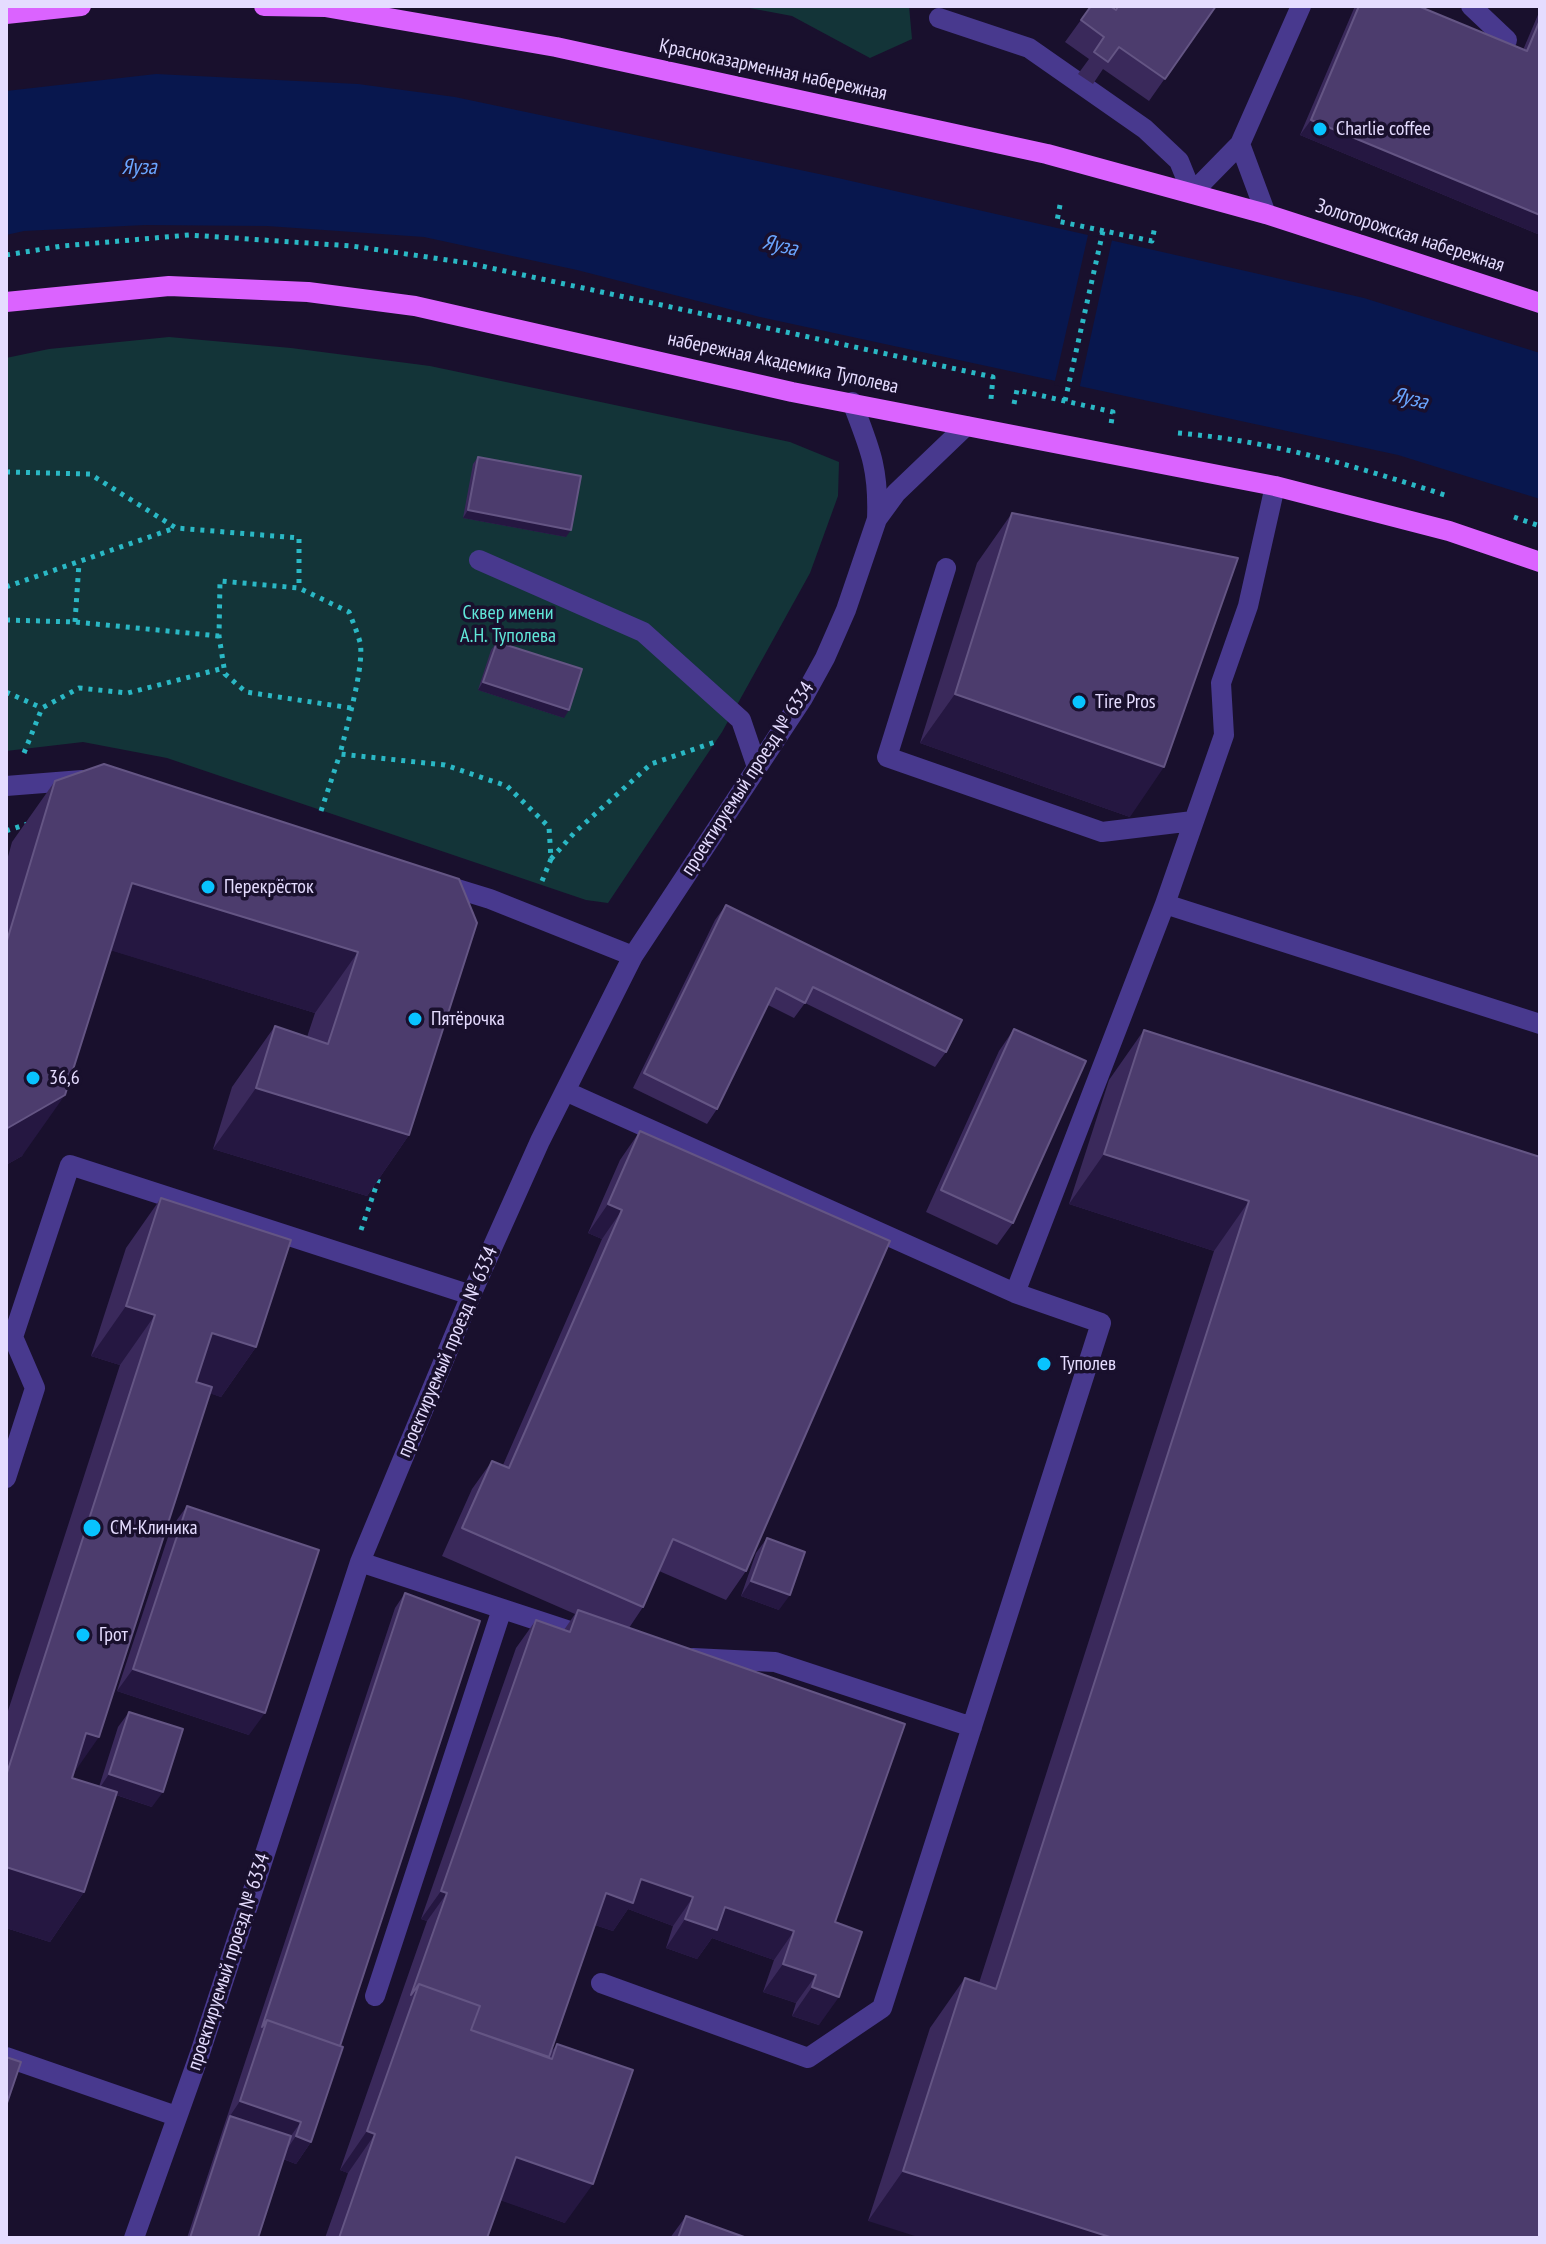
<!DOCTYPE html>
<meta charset="utf-8">
<style>
body{margin:0}
#map{position:relative;width:1546px;height:2244px;overflow:hidden;background:#19102d;font-family:"PT Sans Narrow",sans-serif}
canvas{display:block}
.frame{position:absolute;inset:0;border:8px solid #e5dcff;pointer-events:none}
</style>
<div id="map">
<canvas width="1546" height="2244"></canvas>
<div class="frame"></div>
</div>
<script>
const ctx = document.querySelector('canvas').getContext('2d');
ctx.lineJoin = 'round';
function fill(path, color) { ctx.fillStyle = color; ctx.fill(path, 'evenodd'); }
function strokePath(path, color, width, dash) { ctx.strokeStyle = color; ctx.lineWidth = width; ctx.lineCap = dash ? 'butt' : 'round'; ctx.setLineDash(dash || []); ctx.stroke(path); }
function label(font, color, halo, rows, align = 'center') {
  ctx.font = font + ' "PT Sans Narrow",sans-serif'; ctx.lineWidth = 7; ctx.setLineDash([]); ctx.textBaseline = 'middle'; ctx.strokeStyle = halo; ctx.fillStyle = color; for (const [text, x, y, turn = 0] of rows) {
    ctx.save(); ctx.translate(x, y); ctx.rotate((+turn || 0) * Math.PI / 180); ctx.textAlign = isNaN(turn) ? turn : align; if (halo) ctx.strokeText(text, 0, 0); ctx.fillText(text, 0, 0); ctx.restore();
  }
}
fill(new Path2D(`
 M739,6H909L912,39L870,58L792,16Z
 M169,337L291,348L430,366L790,442L839,462L838,496L810,573L722,732L608,903L586,900L167,758L83,742L6,751V358L49,349Z`), '#133438');
fill(new Path2D(`
 M156,74L358,84L455,97L838,178L1364,298L1540,353V499L1398,455L760,317L577,270L424,237L267,226L145,225L24,231L6,235V91Z`), '#08174e');
fill(new Path2D(`
 M1088,235L1112,240L1079,390L1054,385Z`), '#19102d');
strokePath(new Path2D(`
 M1060,205L1057,221L1152,241L1155,226
 M6,255L62,246L189,235L352,246L468,263L993,377L991,399
 M1065,401L1103,231
 M1014,404L1017,390L1113,412L1111,424
 M1178,433C1273,441 1358,467 1448,496
 M6,472L90,474L176,528L299,538V588
 M1514,517L1540,526
 M6,587L175,528
 M6,620L75,622L219,636
 M75,622L79,563
 M6,692L42,708
 M351,708L246,692L225,674L219,636L220,581L299,588L349,612C353,622 357,632 360,642C365,665 346,729 340,754L445,765L507,786L549,827L551,859L540,886
 M24,753L42,708L79,688L128,693L224,668
 M321,811L340,754
 M6,831L27,824
 M551,859L575,832L651,764L718,741
 M361,1230L380,1175`), '#2ab8c5', 5, [4, 6]);
strokePath(new Path2D(`
 M1471,6L1507,40
 M939,18L1029,48L1145,129L1179,161L1192,193L1240,144L1301,6
 M1240,144L1266,214
 M852,402C870,449 879,468 877,519
 M1275,486L1248,606L1221,683L1224,735L1165,904L1540,1024
 M479,560L643,632L741,720L757,767
 M946,568L887,757L1102,832L1193,821
 M6,786L82,780
 M438,883L490,899L633,956
 M565,1091L1015,1293L1101,1323L882,2008L808,2058L601,1983
 M1015,1293L1165,904
 M6,1478L35,1388L13,1337L70,1165L471,1295
 M360,1562L588,1637
 M693,1658L775,1662L972,1727
 M375,1996L502,1609
 M6,2057L176,2116
 M134,2238L200,2053L360,1562L471,1295L540,1141L633,956L803,698L825,658L846,610L877,519L896,493L966,426`), '#48398e', 20);
strokePath(new Path2D(`
 M264,6L325,7L556,47L1047,154L1266,214L1540,303
 M6,14L81,6
 M6,302L169,286L308,292L415,306L792,392L1275,486L1449,531L1540,562`), '#db63ff', 20);
fill(new Path2D(`
 M1091,6L1116,10L1216,6L1149,101L1103,69L1093,84L1078,74L1089,59L1065,42Z
 M1355,6H1418L1523,50L1540,10V235L1300,135Z
 M478,457L566,537L463,518L473,464Z
 M1012,513L1130,817L920,743L977,563Z
 M497,642L564,718L478,690L491,650Z
 M55,781L459,879L409,1135L367,1196L213,1149L232,1087L275,1026L307,1037L315,1013L111,950L22,1156L6,1165V864L12,842Z
 M726,905L946,1052L935,1067L805,1003L794,1018L768,1005L717,1109L707,1124L633,1088L715,920Z
 M1014,1029L1013,1223L997,1245L926,1212L999,1051Z
 M1144,1030L1540,1157V2238L868,2221L930,2028L965,1978L979,1983L1214,1251L1069,1204L1109,1080Z
 M640,1131L746,1571L726,1600L659,1571L643,1607L629,1628L835,1922L819,2025L792,2016L796,2003L763,1992L774,1960L712,1938L697,1959L666,1948L673,1926L628,1909L613,1931L595,1925L549,2055L557,2044L565,2223L501,2200L487,2238H325L348,2173L340,2170L427,1921L421,1919L516,1648L536,1620L564,1630L575,1614L442,1556L472,1489L492,1461L503,1465L602,1239L588,1233L620,1160Z
 M161,1198L256,1347L221,1397L210,1393L72,1778L99,1787L118,1727L129,1712L152,1807L116,1795L84,1892L50,1942L6,1928V1717L120,1365L91,1356L126,1248Z
 M187,1506L249,1735L117,1691L171,1528Z
 M767,1538L779,1610L741,1596L756,1553Z
 M405,1593L340,2046L311,2142L296,2164L283,2159L258,2238H187L395,1608Z
 M686,2216L747,2238H670Z`), '#3a295b');
fill(new Path2D(`
 M1311,120L1540,215V235L1300,135Z
 M468,510L571,530L566,537L463,518Z
 M483,682L569,710L564,718L478,690Z
 M955,694L1164,767L1130,817L920,743Z
 M132,883L358,952L315,1013L90,944Z
 M256,1088L409,1135L367,1196L213,1149Z
 M65,1095L22,1156L6,1165V1129Z
 M1104,1154L1249,1201L1214,1251L1069,1204Z
 M608,1204L622,1210L602,1239L588,1233Z
 M126,1306L155,1315L120,1365L91,1356Z
 M212,1333L256,1347L221,1397L177,1383Z
 M751,1581L790,1595L779,1610L741,1596Z
 M133,1669L265,1713L249,1735L117,1691Z
 M86,1733L99,1737L64,1787Z
 M109,1774L163,1792L152,1807L99,1789Z
 M6,1867L84,1892L50,1942L6,1928Z
 M641,1879L693,1897L673,1926L628,1909L613,1931L586,1922L606,1893Z
 M441,1891L447,1893L427,1921L421,1919Z
 M725,1907L794,1931L774,1960L712,1938L697,1959L666,1948L685,1919Z
 M783,1964L816,1975L796,2003L763,1992Z
 M812,1987L839,1997L819,2025L792,2016Z
 M240,2101L301,2122L285,2144L230,2116Z
 M367,2131L375,2134L348,2173L340,2170Z
 M296,2136L311,2142L296,2164L281,2158Z
 M516,2157L593,2184L565,2223L488,2196Z
 M903,2171L1113,2238H921L868,2221Z`), '#251741');
const building = new Path2D(`
 M1091,6H1110L1116,10L1118,6H1216L1165,79L1119,47L1108,62L1094,52L1104,37L1081,20Z
 M1359,6H1418L1527,51L1540,20V215L1311,120Z
 M478,457L581,476L571,530L468,510Z
 M1012,513L1238,558L1164,767L955,694Z
 M497,642L582,669L569,710L483,682Z
 M104,764L459,879L477,923L409,1135L256,1088L275,1026L328,1044L358,952L132,883L65,1095L6,1129V944L55,781Z
 M726,905L962,1020L946,1052L813,987L805,1003L776,988L717,1109L644,1073Z
 M1014,1029L1086,1061L1013,1223L941,1190Z
 M1144,1030L1540,1157V2238H1113L903,2171L965,1978L996,1989L1249,1201L1104,1154Z
 M640,1131L890,1241L746,1571L673,1539L643,1607L462,1528L492,1461L509,1468L622,1210L608,1204Z
 M161,1198L291,1240L256,1347L212,1333L196,1382L212,1387L99,1737L86,1733L72,1778L117,1792L84,1892L6,1867V1776L155,1315L126,1306Z
 M187,1506L319,1550L265,1713L133,1669Z
 M767,1538L805,1552L790,1595L751,1581Z
 M405,1593L480,1621L340,2046L267,2020L262,2027Z
 M578,1610L905,1724L835,1922L862,1932L839,1997L812,1987L816,1975L783,1964L794,1931L725,1907L717,1930L685,1919L693,1897L641,1879L633,1903L606,1893L549,2057L471,2030L480,2006L419,1984L411,1995L447,1893L441,1891L536,1620L570,1632Z
 M129,1712L183,1729L163,1792L109,1774Z
 M419,1984L480,2006L471,2030L552,2059L557,2044L633,2070L593,2184L516,2157L487,2238H339L375,2134L367,2131Z
 M267,2020L343,2047L311,2142L296,2136L301,2122L240,2101Z
 M6,2057L21,2062L6,2106Z
 M230,2116L291,2136L258,2238H190Z
 M686,2216L747,2238H678Z`);
fill(building, '#4c3c6d');
strokePath(building, '#645584', 2);
for (const [x, y, r, color] of [
 [1320,129,8,"#08c3ff"],
 [1079,702,8,"#08c3ff"],
 [208,887,8,"#08c3ff"],
 [415,1019,8,"#08c3ff"],
 [33,1078,8,"#08c3ff"],
 [1044,1364,8,"#08c3ff"],
 [92,1528,10,"#08c3ff"],
 [83,1635,8,"#08c3ff"]
]) { const dot = new Path2D(); dot.arc(x, y, r, 0, 2 * Math.PI); ctx.fillStyle = color; ctx.fill(dot); strokePath(dot, '#19102d', 3); }
label('20px', '#e5dcff', '#19102d', [
 ["Красноказарменная набережная",773,70,12],
 ["Золоторожская набережная",1410,236,18],
 ["набережная Академика Туполева",783,363,12],
 ["проектируемый проезд № 6334",748,779,-57],
 ["проектируемый проезд № 6334",448,1352,-67],
 ["проектируемый проезд № 6334",229,1962,-72]
]);
label('20px', '#e5dcff', '#19102d', [
 ["Charlie coffee",1336,129],
 ["Tire Pros",1095,702],
 ["Перекрёсток",224,887],
 ["Пятёрочка",431,1019],
 ["36,6",49,1078],
 ["Туполев",1060,1364],
 ["СМ-Клиника",110,1528],
 ["Грот",99,1635]
], 'left');
label('20px', '#60e7d9', '#19102d', [
 ["Сквер имени",508,613],
 ["А.Н. Туполева",508,636]
]);
label('italic 22px', '#6aa5ff', '#19102d', [
 ["Яуза",139,168],
 ["Яуза",780,246,13],
 ["Яуза",1410,399,14]
]);
</script>
